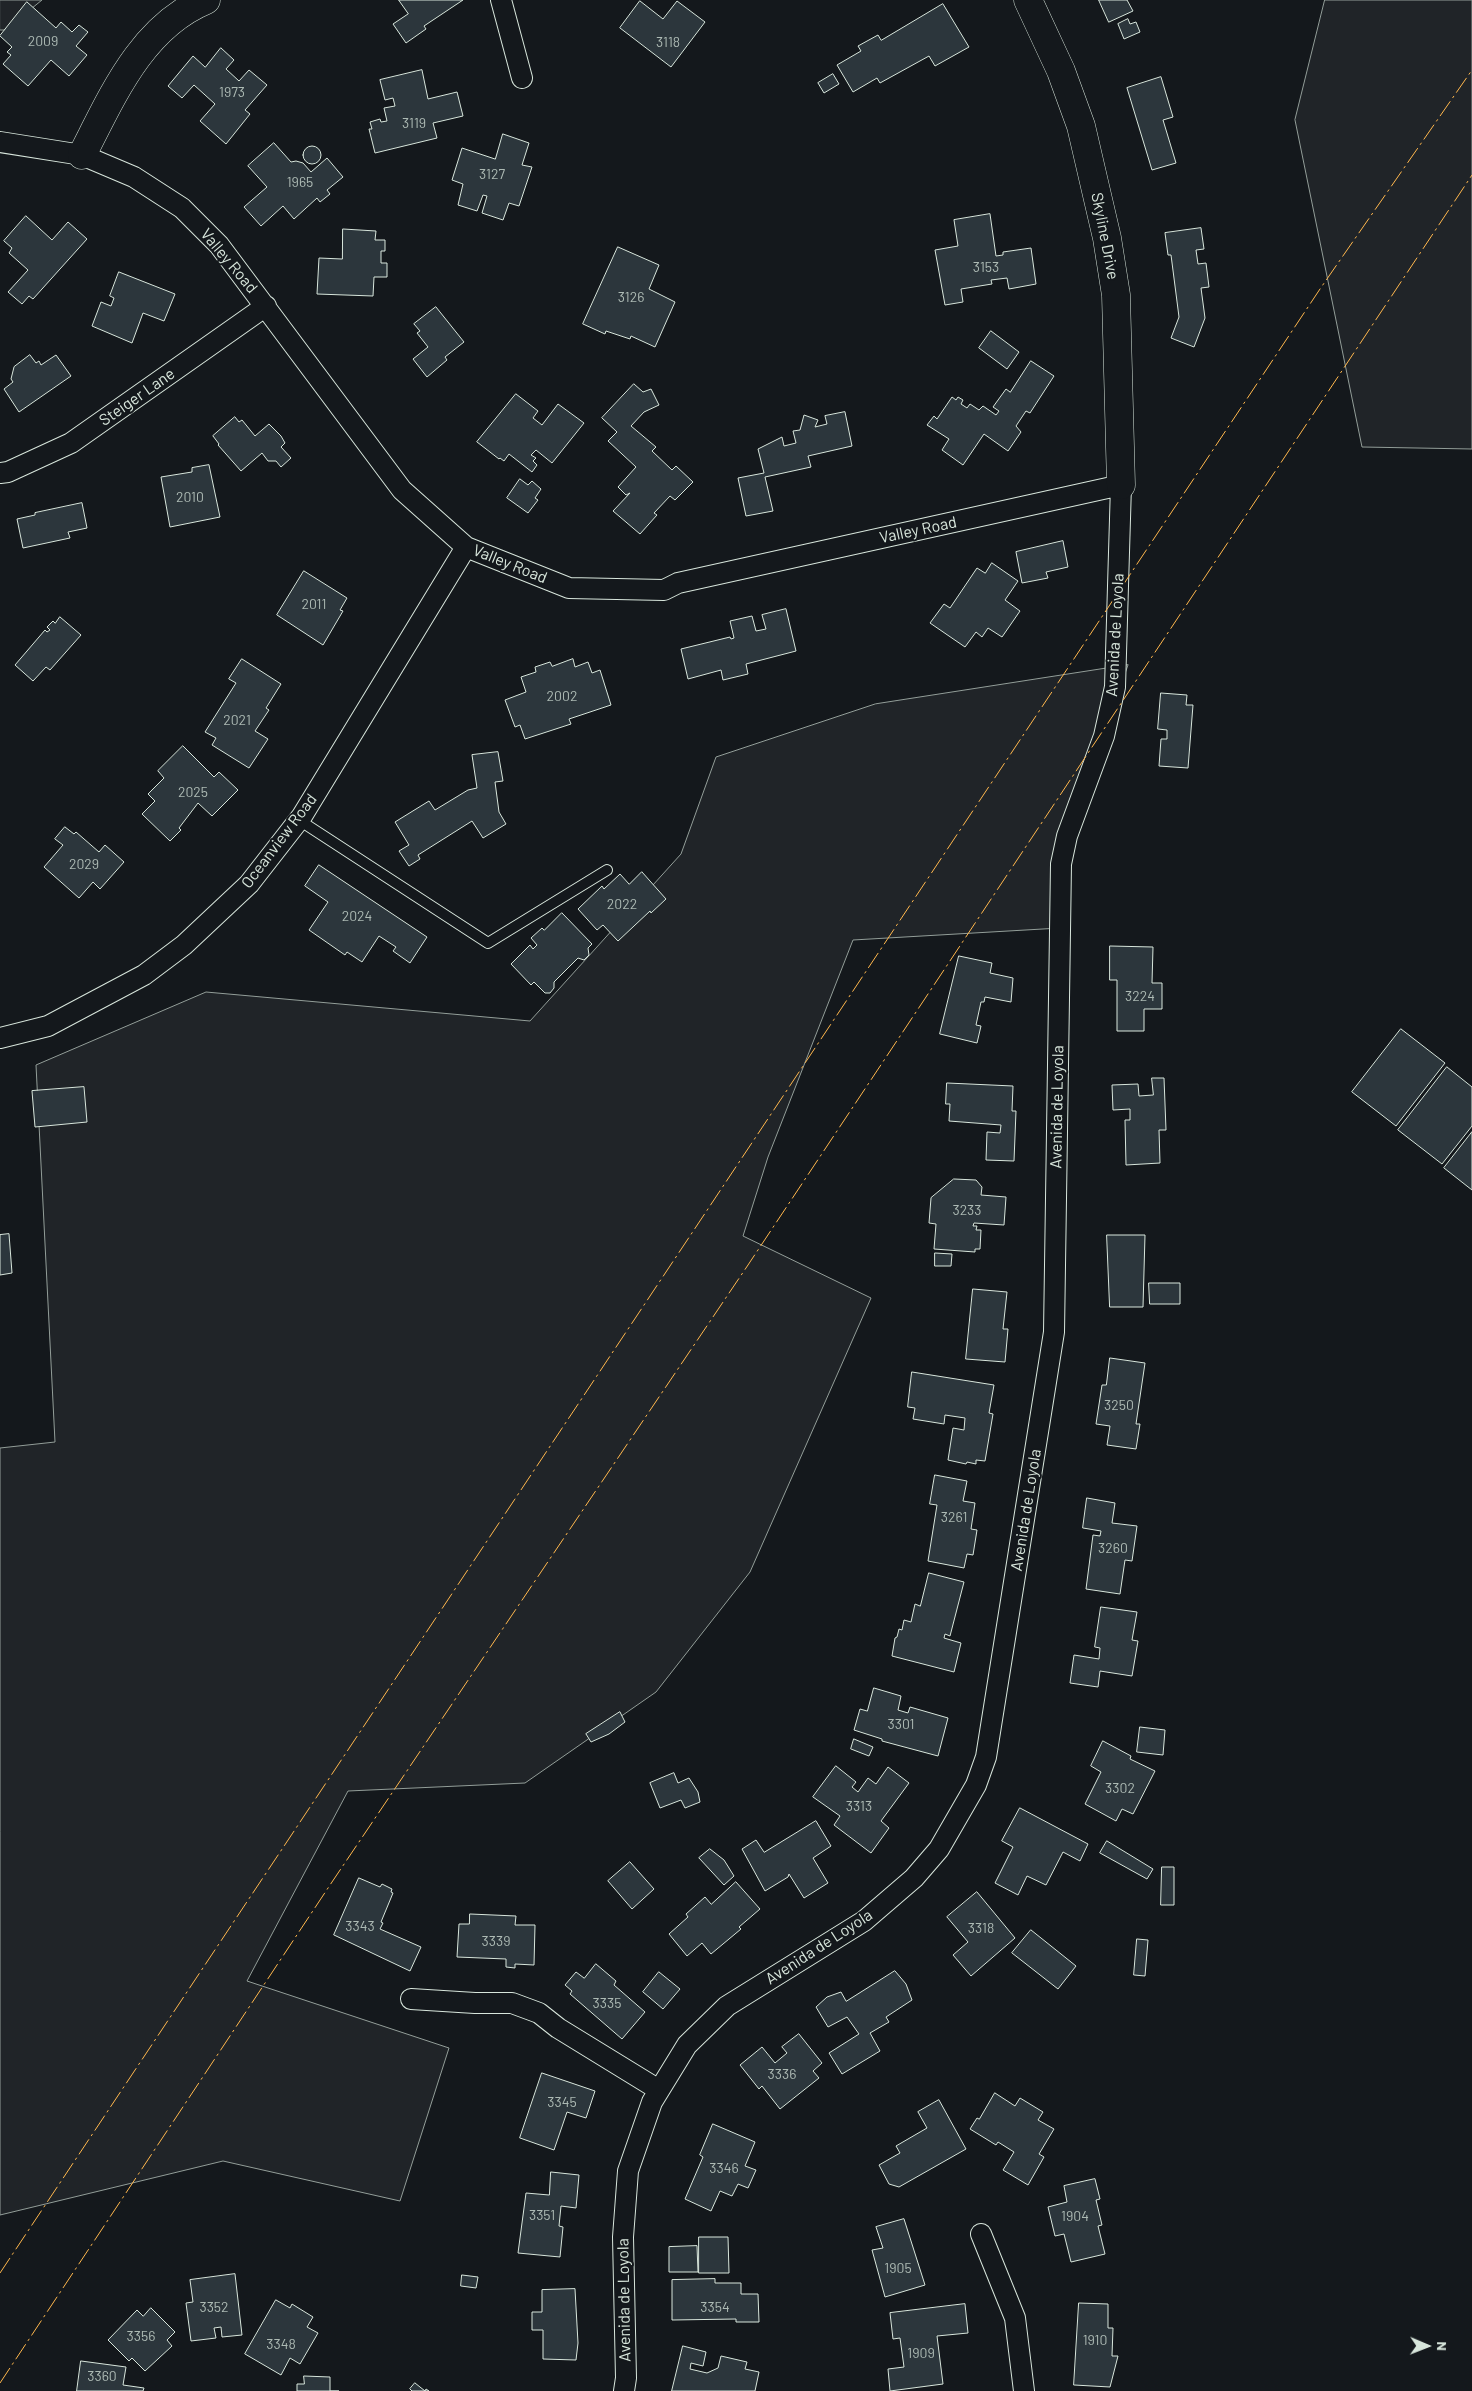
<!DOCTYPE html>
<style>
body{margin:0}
#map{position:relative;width:1472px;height:2391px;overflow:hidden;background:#14181c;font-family:Barlow,sans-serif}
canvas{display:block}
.north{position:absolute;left:1402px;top:2321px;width:50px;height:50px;-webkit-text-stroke:4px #14181c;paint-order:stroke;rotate:91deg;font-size:14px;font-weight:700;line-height:20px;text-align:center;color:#d8e6dc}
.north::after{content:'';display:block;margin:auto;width:18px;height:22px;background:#d8e6dc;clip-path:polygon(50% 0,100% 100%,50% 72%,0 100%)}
</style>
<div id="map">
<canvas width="1472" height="2391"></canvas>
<div class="north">N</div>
</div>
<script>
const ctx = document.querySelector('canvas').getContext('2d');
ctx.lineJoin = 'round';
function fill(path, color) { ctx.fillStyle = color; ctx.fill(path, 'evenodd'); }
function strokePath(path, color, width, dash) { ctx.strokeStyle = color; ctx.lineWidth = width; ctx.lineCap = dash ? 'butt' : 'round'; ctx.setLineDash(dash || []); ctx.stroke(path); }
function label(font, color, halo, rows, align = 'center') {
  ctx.font = font + ' Barlow,sans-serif'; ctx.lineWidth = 4; ctx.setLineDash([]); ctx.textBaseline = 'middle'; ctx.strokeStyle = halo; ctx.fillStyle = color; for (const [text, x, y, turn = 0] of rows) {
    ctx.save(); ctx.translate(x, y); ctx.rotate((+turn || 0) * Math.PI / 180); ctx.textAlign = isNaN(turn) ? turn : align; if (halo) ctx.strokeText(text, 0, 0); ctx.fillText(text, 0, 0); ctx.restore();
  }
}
const green = new Path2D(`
 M0,0H42L5,30H0Z
 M1325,0H1472V449L1362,447L1295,120Z
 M1128,665L1067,836L1060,928L853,940L768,1157L743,1236L871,1298L750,1572L656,1692L525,1783L348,1791L247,1981L449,2048L400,2201L223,2161L0,2215V1448L55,1442L36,1065L206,992L530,1021L681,854L716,757L875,704Z`);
fill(green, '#202428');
strokePath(green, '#939e99', 1);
const building = new Path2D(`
 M399,0H463L424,26L426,29L406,43L393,24L408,14Z
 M1099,0H1127L1133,11L1109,22Z
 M640,1L663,19L677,1L705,22L671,67L620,28Z
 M27,2L56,28L61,22L72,32L79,25L88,32L76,46L87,55L69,76L51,60L28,86L3,64L11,55L7,52L12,47L0,36Z
 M943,4L969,47L935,66L929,56L880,83L877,78L853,92L837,65L861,51L858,46L878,35L881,40Z
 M1128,19L1130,24L1136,22L1140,32L1124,39L1118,24Z
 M221,48L234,60L226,69L239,81L249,70L267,85L245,110L250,114L226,144L200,121L215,104L194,85L182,98L168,86L193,56L205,67Z
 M422,70L428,99L457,92L463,116L433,123L437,138L375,153L369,129H372L370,122L380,119L381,122L387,121L384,108L395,106L393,98L385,100L380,80Z
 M833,74L839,84L824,93L818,83Z
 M1161,77L1173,117L1163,120L1176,163L1152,170L1127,88Z
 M503,134L529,143L522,165L532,167L519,206L509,203L503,220L482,213L487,196L483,195L477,211L458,205L463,184L452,180L462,148L495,159Z
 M274,143L291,162L296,161L303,163L311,172L327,158L343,177L327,190L330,194L320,202L317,198L294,219L283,206L261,226L244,207L267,187L248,166Z
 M303 155a9 9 0 1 1 18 0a9 9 0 1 1-18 0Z
 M990,214L996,256L1003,255V252L1031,248L1036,284L1009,289L1007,278L991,280L992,284L961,289L963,302L945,305L935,250L958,246L954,220Z
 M26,216L52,240L68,222L87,239L33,299L29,296L22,304L8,292L28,270L9,253L12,248L4,241Z
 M1201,228L1204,249L1196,250L1198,264L1206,263L1209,287L1201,288L1205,318L1194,347L1171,338L1179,317L1171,255H1168L1165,233Z
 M343,229L376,231L375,240H385V251H381V263H387V277H374L373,296L317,294L319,258L342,259Z
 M618,247L659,265L649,289L675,302L655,347L631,336L630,339L606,331L605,334L583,324Z
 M119,272L175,294L164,321L143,313L132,343L92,326L101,302L111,306L114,298L110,296Z
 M436,307L464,342L445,357L447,360L427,377L413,359L428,347L417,333L420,331L414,324Z
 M991,331L1019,352L1007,369L979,348Z
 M30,355L36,363L39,361L41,365L56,355L71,376L19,412L4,389L13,382L11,379L14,367Z
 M1031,361L1054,376L1030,413L1026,411L1016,426L1021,432L1008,451L984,434L963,465L942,450L949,439L927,425L934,416L937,419L952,397L956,400L958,397L963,400L961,404L967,408L970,404L979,410L983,406L996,415L999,411L993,407L1006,389L1010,392Z
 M634,384L643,392L651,389L659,405L644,412L631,426L656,447L652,451L672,470L676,466L693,482L675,500L670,496L654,513L657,515L640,534L613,511L630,493L626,495L618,487L636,467L608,441L617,432L602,418Z
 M516,394L538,411L533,418L542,425L558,404L584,423L552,463L536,450L531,455L536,458L533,461L537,465L532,472L509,454L504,461L500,458L499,459L477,442Z
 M845,412L852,446L808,456L811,467L765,477L773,511L746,516L738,478L764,473L758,449L782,437L784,446L796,443L793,431L800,430L804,415L818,420L815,427L827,424L825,416Z
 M235,417L239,422L242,420L255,436L269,424L281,436L285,443L281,447L291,458L281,467L276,461H268L262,453L241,471L218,445L219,444L213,436Z
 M209,465L220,517L170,527L161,477L192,472V468Z
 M520,479L528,485L532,481L541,489L535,498L538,500L528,513L507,498Z
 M82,503L87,528L68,532L70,538L23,548L17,519L35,515V513Z
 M1063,541L1068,567L1046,572L1048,578L1022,583L1016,552Z
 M992,563L1018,581L1005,600L1020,611L1002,637L988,628L982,637L976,632L965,647L930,623L944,604L950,608L977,568L985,573Z
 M304,571L347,598L340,610L343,611L323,645L277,615Z
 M786,609L796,651L746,664L748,674L723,680L721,670L688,679L681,649L730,637L731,639L734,638L730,621L752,616L756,631L766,629L762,615Z
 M60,617L81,635L50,670L46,667L33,681L15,665L45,630L47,632L50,630L47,627L53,621L55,623Z
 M242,659L281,684L266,708L269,710L255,731L268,739L249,768L212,745L216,738L205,732L236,683L229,679Z
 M573,659L575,667L588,662L592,673L600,670L611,705L569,719L571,724L525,739L520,725L515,727L505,700L526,692L521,677L536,672L535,667L550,662L552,666Z
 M1161,693L1187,695L1186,705H1193L1188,768L1159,766L1161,739H1167V730L1158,729Z
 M183,746L214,777L219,772L238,790L212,816L198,803L179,828L181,830L170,841L142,814L155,801L148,794L164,778L158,771Z
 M498,752L503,781L495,782L499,812L506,824L483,838L472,821L418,855L420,859L409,866L399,851L409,845L395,822L429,801L435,810L468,790L477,788L472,755Z
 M65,827L74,834L76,832L99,852L105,845L124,862L100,889L93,882L79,898L44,867L63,845L55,839Z
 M319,865L427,937L410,963L393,951L396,947L379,936L362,962L347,952L345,955L309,930L328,902L305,886Z
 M642,872L666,899L651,913L650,911L618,941L603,925L597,930L578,909L602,886L604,889L620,874L629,884Z
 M562,913L592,944L588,948L589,955L584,960L578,958L554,982V988L550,993H545L534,982L531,985L511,964L530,945L533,949L537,945L531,938L542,928L544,930Z
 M1110,946L1153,947L1152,983H1162V1009H1144V1031H1117V980H1110Z
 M959,956L992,963L990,973L1013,978L1011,1002L985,997L984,1002H981L976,1025L981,1026L977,1043L940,1034Z
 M1401,1029L1445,1063L1396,1126L1352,1092Z
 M1447,1067L1472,1087V1126L1442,1164L1398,1130Z
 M1152,1078H1164L1166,1130H1159L1160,1163L1126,1165L1125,1120H1130V1109L1113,1110L1112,1085L1138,1084L1139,1096L1153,1095Z
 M947,1083L1013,1086L1012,1111H1016L1014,1161L986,1160L987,1132L1000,1133L1001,1125L949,1121L950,1104H946Z
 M84,1087L87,1122L35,1127L32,1091Z
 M1472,1132V1190L1444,1168Z
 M954,1179L976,1180L982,1187L981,1195L1006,1197L1004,1225L974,1223L973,1226H977L976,1230H981L980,1249H975V1252L934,1249L936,1224L929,1223L931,1198Z
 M9,1234L12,1273L0,1275V1235Z
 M1107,1235H1145L1143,1307H1110Z
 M935,1253L952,1254L951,1266H935Z
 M1149,1283H1180V1304H1150Z
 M973,1289L1007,1292L1003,1329H1008L1005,1362L966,1359Z
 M1110,1358L1145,1363L1136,1424H1140L1136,1449L1107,1445L1110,1426L1096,1424L1102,1385H1106Z
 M912,1372L994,1385L989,1413L993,1414L985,1461L976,1460V1464L967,1462L966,1464L948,1460L953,1428L964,1430L965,1418L945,1415L944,1424L913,1419L915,1408L908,1407Z
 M935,1475L967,1481L963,1501L975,1503L971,1529L977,1530L973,1555L967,1554L964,1568L928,1561L937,1505L930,1504Z
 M1087,1498L1115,1503L1112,1523L1137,1526L1132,1561L1125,1560L1120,1594L1086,1589L1093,1535L1100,1536L1101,1531L1083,1528Z
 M929,1573L964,1582L950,1636L945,1634L944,1638L961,1643L954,1672L892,1656L895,1638L897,1637L899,1629L902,1630L904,1620L911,1622L915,1604L920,1606Z
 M1101,1607L1137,1612L1132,1640L1138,1641L1132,1676L1100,1671L1098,1687L1070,1683L1074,1655L1099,1659L1100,1648L1095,1647Z
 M874,1688L901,1696L898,1710L908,1713L910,1707L948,1718L938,1756L882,1741V1739L854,1730L860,1709L867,1711Z
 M620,1712L625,1722L609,1734L591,1742L586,1734Z
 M1140,1727L1165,1730L1163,1755L1137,1752Z
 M854,1739L873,1747L869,1756L851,1749Z
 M1103,1741L1131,1756L1130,1759L1155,1771L1133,1814L1122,1809L1116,1821L1085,1804L1101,1772L1091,1766Z
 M836,1766L856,1782L852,1787L858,1792L868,1778L876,1784L888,1767L909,1783L881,1821L889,1828L871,1853L834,1825L840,1816L813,1797Z
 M674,1773L678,1783L689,1778L698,1792L700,1802L685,1808L681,1800L660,1808L650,1783Z
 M1020,1808L1088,1844L1080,1861L1063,1852L1046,1885L1027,1876L1018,1895L995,1883L1013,1847L1002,1841Z
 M816,1821L831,1846L813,1858L828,1883L804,1898L789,1874L788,1877L765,1891L742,1849L756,1840L764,1852Z
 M1107,1841L1153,1869L1147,1879L1100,1853Z
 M710,1849L724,1860L734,1876L724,1885L699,1858Z
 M630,1862L654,1889L632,1909L608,1881Z
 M1162,1867H1174V1905H1161Z
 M359,1878L380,1887L382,1884L392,1889L391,1892L393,1893L381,1922L383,1923L380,1929L421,1947L410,1971L334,1935Z
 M736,1882L760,1909L739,1927L741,1929L711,1954L702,1943L687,1956L669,1934L688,1917L686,1914L705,1897L711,1904Z
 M977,1892L1015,1938L971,1976L953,1955L968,1942L947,1917Z
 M470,1914L516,1916L515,1925H535L534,1965L515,1964V1968L506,1967V1959L457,1957L459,1924H469Z
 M1031,1930L1076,1966L1058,1989L1012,1953Z
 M1137,1939L1148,1940L1145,1976L1134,1975Z
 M596,1964L616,1981L614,1985L645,2012L622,2039L570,1994L572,1991L565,1985L576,1972L584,1978Z
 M895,1971L906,1984L912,2000L886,2017L889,2022L870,2033L880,2051L842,2074L829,2053L859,2034L847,2017L828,2027L816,2007L827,1997L841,1992L846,2001Z
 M659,1972L680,1989L663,2009L643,1992Z
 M799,2034L822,2063L813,2071L819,2078L780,2109L762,2086L759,2089L740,2065L762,2047L775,2063L787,2053L782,2047Z
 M542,2073L595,2091L586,2118L567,2112L554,2150L520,2138Z
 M995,2093L1015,2106L1020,2098L1043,2112L1038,2120L1054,2129L1039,2154L1044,2157L1028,2185L1003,2170L1014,2152L998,2142L996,2145L970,2129L977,2118L979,2119Z
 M939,2100L966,2149L899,2187L889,2184L879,2165L900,2153L896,2146L927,2128L918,2112Z
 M713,2124L755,2142L745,2166L756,2170L748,2188L738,2184L732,2196L720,2191L711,2211L685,2199L703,2157L700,2155Z
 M551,2172L579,2175L576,2208L561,2206L559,2226L563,2227L560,2257L518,2253L526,2193L549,2195Z
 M1095,2179L1100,2199L1096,2200L1102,2225L1098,2226L1105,2254L1071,2262L1064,2234L1055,2236L1048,2207L1067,2202L1064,2186Z
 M904,2219L925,2285L885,2297L872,2250L883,2248L876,2227Z
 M699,2237H728L729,2273H699Z
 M697,2246L698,2272H669V2247Z
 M235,2274L242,2335L222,2337L221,2327L214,2328L216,2338L191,2341L186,2303L193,2302L190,2280Z
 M462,2275L478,2277L476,2288L461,2286Z
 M715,2279V2283H741V2294H758L759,2322H736V2319L672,2320V2280Z
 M575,2289L578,2343L576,2360L543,2359V2330H532V2312H542V2290Z
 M276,2300L290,2308L292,2304L313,2317L307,2327L318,2333L300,2364L290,2358L281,2375L245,2354Z
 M1079,2303L1108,2304V2328H1113L1112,2356H1118L1110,2387L1074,2385Z
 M965,2304L968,2333L937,2336L943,2384L890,2391L888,2369L904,2367L900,2338L893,2339L890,2313Z
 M151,2308L175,2332L167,2340L172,2346L145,2371L132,2358L129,2361L108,2340L137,2310L143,2316Z
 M683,2346L706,2352L703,2366L691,2363L690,2369L707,2373L718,2368L721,2356L747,2362L745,2369L759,2372L755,2391H672Z
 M81,2361L126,2367L123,2385L144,2388L143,2391H77Z
 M304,2376L330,2377V2391H339H297V2384H304Z
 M415,2383L425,2391L426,2389L429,2391H412L410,2389Z`);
fill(building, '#2c363c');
strokePath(building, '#d8e6dc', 1);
const lane = new Path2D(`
 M299,820L488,943L607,870`);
const street = new Path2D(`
 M501,0L522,78
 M0,142L82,155L134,177L182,208L219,245L402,490L466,547L569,588L664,590L678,583L1121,485L1115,687L1104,736L1067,836L1061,864L1054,1332L986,1757L976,1785L939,1849L914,1878L864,1921L727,2006L687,2045L652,2102L628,2171L623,2237L626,2378L624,2391
 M0,473L8,472L71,443L266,306
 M0,1038L48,1026L144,975L184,945L249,884L302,816L466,547
 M411,1999L475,2003H512L539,2013L558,2028L659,2090
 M981,2234L1015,2318L1024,2391`);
const secondary = new Path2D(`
 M1028,0L1061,71L1081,126L1107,238L1116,295L1121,485
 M82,155C112,97 141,27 206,0`);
strokePath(lane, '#d8e6dc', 12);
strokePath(street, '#d8e6dc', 22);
strokePath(secondary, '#d8e6dc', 29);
strokePath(lane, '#14181c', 10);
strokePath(street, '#14181c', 20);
strokePath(secondary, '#14181c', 28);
strokePath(new Path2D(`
 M0,2273L1320,289L1472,70
 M0,2383L332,1882L748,1265L1472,175`), '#ffb74d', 1, [18, 4, 2.5, 4]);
label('14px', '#adbab4', null, [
 ["2009",43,41],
 ["3118",668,42],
 ["1973",232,92],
 ["3119",414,123],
 ["3127",492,174],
 ["1965",300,182],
 ["3153",986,267],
 ["3126",631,297],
 ["2010",190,497],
 ["2011",314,604],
 ["2002",562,696],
 ["2021",237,720],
 ["2025",193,792],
 ["2029",84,864],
 ["2022",622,904],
 ["2024",357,916],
 ["3224",1140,996],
 ["3233",967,1210],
 ["3250",1119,1405],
 ["3261",954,1517],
 ["3260",1113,1548],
 ["3301",901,1724],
 ["3302",1120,1788],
 ["3313",859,1806],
 ["3343",360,1926],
 ["3318",981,1928],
 ["3339",496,1941],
 ["3335",607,2003],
 ["3336",782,2074],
 ["3345",562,2102],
 ["3346",724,2168],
 ["3351",542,2215],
 ["1904",1075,2216],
 ["1905",898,2268],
 ["3352",214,2307],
 ["3354",715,2307],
 ["3356",141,2336],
 ["1910",1095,2340],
 ["3348",281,2344],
 ["1909",921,2353],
 ["3360",102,2376]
]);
label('16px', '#d8e6dc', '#14181c', [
 ["Skyline Drive",1105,236,79],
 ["Valley Road",229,261,50],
 ["Steiger Lane",137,397,-35],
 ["Valley Road",918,530,-12],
 ["Valley Road",510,564,22],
 ["Avenida de Loyola",1115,635,-87],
 ["Oceanview Road",279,841,-53],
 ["Avenida de Loyola",1057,1107,-89],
 ["Avenida de Loyola",1026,1510,-81],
 ["Avenida de Loyola",819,1947,-33],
 ["Avenida de Loyola",624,2300,-91]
]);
</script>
